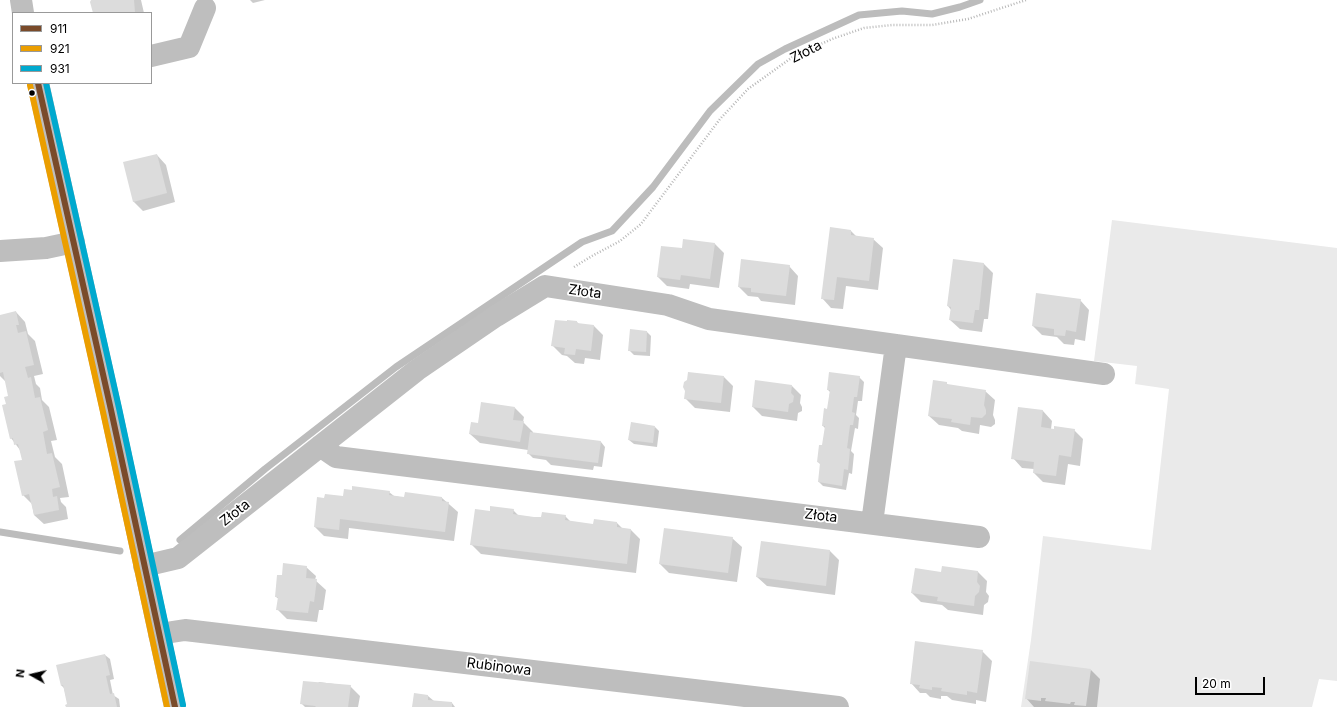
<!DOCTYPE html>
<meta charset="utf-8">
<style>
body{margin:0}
#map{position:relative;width:1337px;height:707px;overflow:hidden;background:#fff;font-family:Inter,sans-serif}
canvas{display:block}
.legend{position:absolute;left:12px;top:12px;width:140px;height:72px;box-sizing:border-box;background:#fff;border:1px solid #999;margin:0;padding:5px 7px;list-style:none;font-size:12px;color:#000}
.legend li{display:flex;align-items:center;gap:8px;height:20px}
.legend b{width:20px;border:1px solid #999}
.north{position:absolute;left:12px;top:655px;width:40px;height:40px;-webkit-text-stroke:3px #fff;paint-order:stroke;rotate:278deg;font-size:11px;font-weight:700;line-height:16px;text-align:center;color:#000}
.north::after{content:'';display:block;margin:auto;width:14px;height:18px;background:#000;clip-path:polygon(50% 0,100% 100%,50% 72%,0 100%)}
.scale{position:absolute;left:1195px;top:677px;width:70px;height:18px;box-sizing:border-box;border:2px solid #000;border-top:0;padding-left:5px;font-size:12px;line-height:14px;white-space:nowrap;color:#000;-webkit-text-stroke:3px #fff;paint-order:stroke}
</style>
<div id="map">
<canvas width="1337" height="707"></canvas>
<ul class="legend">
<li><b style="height:5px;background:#7a4b2a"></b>911</li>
<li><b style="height:5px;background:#eb9e00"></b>921</li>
<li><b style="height:5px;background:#00a9ce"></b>931</li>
</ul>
<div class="north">N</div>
<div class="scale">20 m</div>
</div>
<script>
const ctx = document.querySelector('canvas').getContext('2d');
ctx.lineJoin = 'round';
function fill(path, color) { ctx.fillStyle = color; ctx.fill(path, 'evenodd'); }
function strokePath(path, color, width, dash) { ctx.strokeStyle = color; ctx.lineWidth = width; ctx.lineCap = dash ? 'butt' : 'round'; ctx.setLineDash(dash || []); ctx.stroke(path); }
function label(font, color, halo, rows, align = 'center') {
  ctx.font = font + ' Inter,sans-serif'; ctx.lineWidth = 3.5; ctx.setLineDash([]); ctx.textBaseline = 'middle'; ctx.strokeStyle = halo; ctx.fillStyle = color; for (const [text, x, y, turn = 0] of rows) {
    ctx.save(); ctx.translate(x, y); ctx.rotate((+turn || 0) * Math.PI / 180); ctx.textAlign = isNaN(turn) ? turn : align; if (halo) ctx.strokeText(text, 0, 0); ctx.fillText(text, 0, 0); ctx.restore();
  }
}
fill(new Path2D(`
 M1112,220L1337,248V681L1319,679L1312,707H1021L1031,640L1043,536L1151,550L1169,389L1135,384L1137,366L1094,361Z`), '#eaeaea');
fill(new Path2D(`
 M92,0H141L144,13H94Z
 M250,0H265L253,3Z
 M157,155L166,165L175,202L143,211L133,201Z
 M851,231L857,237L873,239L883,248L878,290L846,286L843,309L831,308L822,298Z
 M715,244L724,253L719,288L690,284L689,289L667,286L658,277L683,249Z
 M954,260L984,264L993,273L988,319H984L982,332L960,329L950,320L951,310L948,306Z
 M789,266L798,276L795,305L761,301L758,297L748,296L739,287Z
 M1080,300L1089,310L1085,341L1075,339L1074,345L1064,344L1057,337L1042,335L1033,326Z
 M16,312L25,322L28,334L35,341L43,374L34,376L36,384L40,388L42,400L49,407L57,440L51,441L55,457L62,464L69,497L60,498L61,502L66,507L68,519L44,524L34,515L32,504L23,495V461L20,450L11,438L7,405L9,397L6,382L0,376V316Z
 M577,322L579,324L594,326L603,335L600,360L585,358L584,364L575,363L567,356L562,355L553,346L568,323Z
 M631,330L647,332L651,336L650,356L634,355L629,350Z
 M724,377L733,386L730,412L695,408L686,399Z
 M859,377L864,382L862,401H858L856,415L859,418L858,429L855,428L851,451L854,454L852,474L849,473L846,490L823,486L819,482L821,465L818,462L823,446L826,429L823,426L828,410L830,392L828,390Z
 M946,383L950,386L985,391L995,400L993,415L995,420V424L991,427L980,425L979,434L962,431L958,428L939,425L929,416Z
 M792,386L801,395L800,403L802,407V411L798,413L797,421L762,416L753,407Z
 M515,408L524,417L523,422L533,432V433L601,442L605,447L602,467L594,466L593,470L551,465L546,460L533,458L528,453V450L480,443L470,434L479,424Z
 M1019,408L1043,411L1052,421L1051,429L1074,430L1083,439L1080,466L1068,464L1065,485L1043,482L1034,473V469L1022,468L1013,458Z
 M655,427L659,431L657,447L634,444L629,440Z
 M389,492L394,496L405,498H442L458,512L454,541L349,528L348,539L324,536L315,527L344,497Z
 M513,510L519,516L542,518L565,516L571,522L594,525L617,523L623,529L631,530L640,539L636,573L481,554L471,544L490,512Z
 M732,538L742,547L737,582L669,573L660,564Z
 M830,551L839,560L835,595L767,586L757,577Z
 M306,567L316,576L315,580L326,590L323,610H319L317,622L287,619L277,609L279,599L276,597Z
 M943,567L978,572L987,581L986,592L989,596L988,602L984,605L983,615L948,610L942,605L921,602L912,593L942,573Z
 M982,651L992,661L986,702L976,700V704L952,700L947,696H941V699L930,697L926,693H920L911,683Z
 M105,655L110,659L114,679L110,680L113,695L119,699L120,707H67L68,705L64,688L61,685Z
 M1091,670L1100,679L1097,707H1034L1026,698Z
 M319,682L350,686L360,696L358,707H305L301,703Z
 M428,696L434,701L452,703L455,707H413Z`), '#0003');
strokePath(new Path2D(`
 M0,532L120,551
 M180,540L265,469L396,367L582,242L612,231L653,187L710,111L758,64L785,49L859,15L902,11L932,14L960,7L980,0`), '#bcbcbc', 7);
fill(new Path2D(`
 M91,0H134L135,13H93L90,2Z
 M157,154L167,193L133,202L123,162Z
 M830,227L851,230V235L874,238L869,281L837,277L834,300L821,299Z
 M683,239L715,243L710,279L681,275L680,280L657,277L661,246L682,248Z
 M741,259L790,265L786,296L751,292V288L738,287Z
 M953,259L984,263L979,310H975L973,323L949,320L951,307L947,306Z
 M1036,293L1081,299L1076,332L1066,330L1065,336L1054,335V329L1032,326Z
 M16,311L19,325H16L18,333L26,331L34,365L25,367L28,378L31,377L35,398L40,397L48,430L43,432L47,454L52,453L60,487L52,489L53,497L57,496L59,510L34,515L29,494L22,496L14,461L22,460L18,444L14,445L13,438L10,439L2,405L6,404L4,397L8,396L3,372L0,373V315Z
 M555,320L567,321V320L577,321V323L594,325L591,351L576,349L575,355L564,354L565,348L551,346Z
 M630,329L647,331L646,352L628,351Z
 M688,372L724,376L721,403L684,399L685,391L683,387L684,382L687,380Z
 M829,372L860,376L857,397H854L852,412L855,413L853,425H850L847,448L850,449L848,470L844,469L842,486L818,482L820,463L817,462L819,445H822L825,426H822L824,408L827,409L830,390H827Z
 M755,380L792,385L791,393L794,396L793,402L789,404L788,412L752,407Z
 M933,380L947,382V384L986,390L984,405L986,410V414L982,418L971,417L970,425L951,422L952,419L928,416Z
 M481,402L515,407L513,420L524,421L520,442L469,434L471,422L478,423Z
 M1018,407L1043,410L1041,427L1054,429V426L1075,429L1071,457L1059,455L1056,476L1033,473L1034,462L1011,459Z
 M631,422L655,426L653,443L628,440Z
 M530,432L601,441L598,463L527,454Z
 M352,486L390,491L389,495L404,497L405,492L442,497V501L449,502L445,532L340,519L339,530L314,527L317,497L324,498L325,494L343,496L344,489L352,490Z
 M490,506L514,509L513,514L534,517H541L542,512L566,515L565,520L593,524L594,519L617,522V527L631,529L627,564L470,545L475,509L490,511Z
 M664,528L733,537L728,573L659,564Z
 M761,541L830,550L826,586L756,577Z
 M283,563L307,566L306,578L317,579L314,602L310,601L308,613L276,610L278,597H275L277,575H282Z
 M942,566L978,571L977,582L980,586L979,592L975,596L974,606L937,601L938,597L911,593L915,568L941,572Z
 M915,641L983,650L977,693L967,691V695L941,691L942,688L932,687V690L919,688L920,685L910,684Z
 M105,654L110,675L106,676L110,694L114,693L117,707H66L65,705L67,704L63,685L61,686L56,665Z
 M1030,661L1091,669L1086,706L1074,705L1075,702H1071L1070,704L1045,701L1046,698H1041V701L1025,699Z
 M303,681L351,685L348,707H316L315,706L300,704Z
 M414,693L428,695V700L452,702V707H412Z`), '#dcdcdc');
strokePath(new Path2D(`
 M574,267L592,256L620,241L641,224L720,119L748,89L794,56L832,39L864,28L892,25H932L968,19L1026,0`), '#b8b8b8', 2.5, [1, 2]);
strokePath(new Path2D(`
 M21,0L23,13
 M151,56L189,47L205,8
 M38,83L111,410L175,707
 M0,251L46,248L74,242
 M320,446L336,457L979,537
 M872,523L896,345
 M144,566L178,558L417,370L496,316L545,286L668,305L709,319L1104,374
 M159,634L185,630L838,707`), '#bebebe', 22);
strokePath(new Path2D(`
 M38,83L111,410L175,707`), '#7a4b2a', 6);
strokePath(new Path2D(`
 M30,85L103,412L167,707`), '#eb9e00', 6);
strokePath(new Path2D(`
 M46,83L119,408L183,705`), '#00a9ce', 6);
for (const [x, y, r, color] of [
 [32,93,3.5,"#000"]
]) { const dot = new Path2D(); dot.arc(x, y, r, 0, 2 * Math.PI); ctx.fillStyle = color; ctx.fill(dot); strokePath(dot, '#fff', 1.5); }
label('14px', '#000', '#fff', [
 ["Złota",806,52,-27],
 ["Złota",585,292,8],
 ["Złota",235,513,-38],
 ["Złota",821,516,7],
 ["Rubinowa",499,667,7]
]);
</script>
